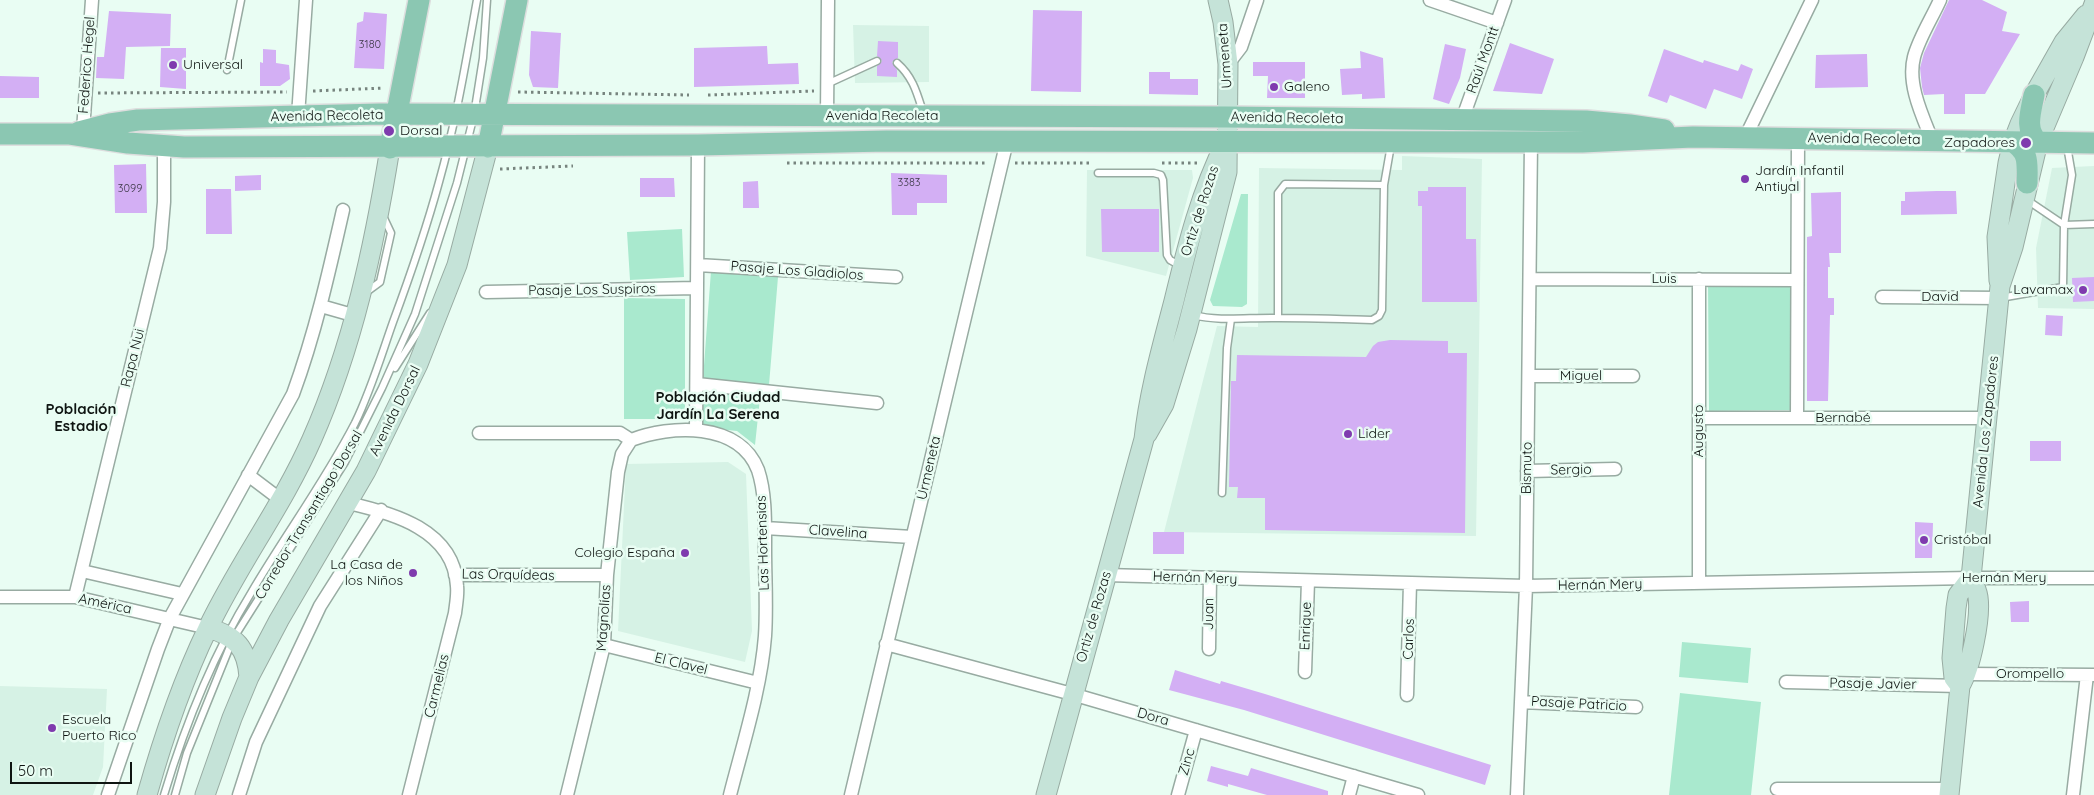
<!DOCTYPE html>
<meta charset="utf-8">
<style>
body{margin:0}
#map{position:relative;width:2094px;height:795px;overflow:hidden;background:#e9fdf3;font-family:Quicksand,sans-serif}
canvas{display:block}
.scale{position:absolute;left:10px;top:762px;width:122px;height:22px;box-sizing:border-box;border:2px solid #0e1411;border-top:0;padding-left:6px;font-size:15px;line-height:18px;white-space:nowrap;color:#0e1411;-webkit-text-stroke:4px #e9fdf3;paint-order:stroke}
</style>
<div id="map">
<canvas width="2094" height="795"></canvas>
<div class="scale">50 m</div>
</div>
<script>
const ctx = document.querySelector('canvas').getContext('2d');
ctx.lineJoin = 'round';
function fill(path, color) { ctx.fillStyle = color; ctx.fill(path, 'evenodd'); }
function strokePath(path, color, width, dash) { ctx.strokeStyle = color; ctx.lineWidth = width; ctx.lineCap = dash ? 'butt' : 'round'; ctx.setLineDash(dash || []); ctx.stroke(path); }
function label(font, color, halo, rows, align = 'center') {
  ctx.font = font + ' Quicksand,sans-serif'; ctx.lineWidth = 5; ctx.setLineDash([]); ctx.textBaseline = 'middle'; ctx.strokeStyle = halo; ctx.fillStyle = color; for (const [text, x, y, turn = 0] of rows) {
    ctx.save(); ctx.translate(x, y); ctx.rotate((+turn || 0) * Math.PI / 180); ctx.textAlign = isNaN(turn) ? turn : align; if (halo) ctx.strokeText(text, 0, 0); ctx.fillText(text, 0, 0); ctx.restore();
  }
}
fill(new Path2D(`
 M853,25L929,26V82L855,83Z
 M1402,156L1482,159L1476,536L1164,532L1217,326L1258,327L1259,168L1402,170Z
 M2094,166V309L2038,308L2036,248L2052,168Z
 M1087,170H1192L1193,178L1166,276L1086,256Z
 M728,462L746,474L752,631L745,662L618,631L626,464Z
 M0,686L107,689L103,767L93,795H0Z`), '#d6f2e5');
fill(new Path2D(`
 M1241,194H1248L1247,304L1242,307L1213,306L1210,300Z
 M682,229L684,277L630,280L627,232Z
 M711,271L778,277L769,385L703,379Z
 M1791,282L1792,410L1709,411L1708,283Z
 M624,298L685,299V419H624Z
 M703,392L760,398L755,445L737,431L699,427Z
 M1682,642L1751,648L1748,683L1679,677Z
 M1680,693L1761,702L1751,795H1669Z`), '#a9e9ce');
fill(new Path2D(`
 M1949,0H1982L2007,12L2002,31L2020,34L1985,94H1965V114H1944V94L1924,95L1922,87L1920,68L1924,53Z
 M1033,10L1082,11L1081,92L1031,91Z
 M109,11L171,14L170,46L126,47L124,79L96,78L97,57H104Z
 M364,12L387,14L384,69L354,68L357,23L363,21Z
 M531,31L561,33L558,88L533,87L529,75Z
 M878,41L898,42V58L892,62L897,70V77L877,76V66L882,61L877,56Z
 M1510,43L1554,59L1542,94L1493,91Z
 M1445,44L1466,49L1460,78L1449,104L1433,99Z
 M767,46L768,64L798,63L799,84L694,87V48Z
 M161,48H186V89L160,87Z
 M263,49L276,50V63L289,65L290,79L280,86H260V62L263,63Z
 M1664,49L1703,63L1704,60L1738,71L1741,64L1753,69L1742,99L1714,89L1706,109L1670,95L1667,103L1648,96Z
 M1360,51L1383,58L1385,98L1362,99V94L1342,95L1340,69L1361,68Z
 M1867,54L1868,87L1815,88L1816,55Z
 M1253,62H1305V98H1267L1268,76H1253Z
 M1149,72H1170V79H1198V95L1149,94Z
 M0,76L39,77V98H0Z
 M146,164L147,213H115L114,165Z
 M891,173L947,175V203H917V215H892Z
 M261,175V190L235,191V176Z
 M640,178H674L675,197H640Z
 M758,181L759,208H743V182Z
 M1428,187H1466V239H1476L1477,302H1422V206H1418V191H1428Z
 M206,189H231L232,234H206Z
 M1937,191H1956L1957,214L1901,215V201H1905V192Z
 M1841,192V253H1829L1830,267H1828V298H1834V315H1830L1828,401H1807V237L1812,236L1811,193Z
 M1101,209H1159V252H1102Z
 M2094,277V301L2073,302L2072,278Z
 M2046,315L2063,316L2062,336L2045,335Z
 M1390,340L1448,341V353H1467L1465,533L1265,530V498H1237L1238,487H1229L1231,381H1236L1237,355L1366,357L1373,346L1378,342Z
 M2030,441H2061V461H2030Z
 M1915,522L1933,523L1932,558H1915Z
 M1153,532H1184V554H1153Z
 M2029,601V622H2011L2010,602Z
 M1175,670L1220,684L1221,681L1265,694L1491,765L1485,785L1244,710L1169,690Z
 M1211,766L1248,776L1251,768L1328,791V795H1267L1228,784V787L1207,781Z`), '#d3aff4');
const lane = new Path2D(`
 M897,63C913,77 917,93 923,112
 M227,70L241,0
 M827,84L877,61
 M1098,173H1154L1161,175L1163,180L1167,255L1170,260L1181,266
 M2027,200L2064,225L2072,175L2067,146
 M365,293L380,282L391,233L382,214
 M2000,298L2063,287L2064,225L2094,224
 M1193,315C1221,322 1250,317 1279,318C1310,318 1341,319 1372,320L1379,316L1382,310L1384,185L1391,145
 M1278,318V193L1285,184L1384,185
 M395,368L430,313
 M1222,493L1227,348L1231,319
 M164,795C185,725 213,655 251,593C285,535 324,483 355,423C371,390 381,356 393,322C410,276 426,230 439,182C456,122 466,61 477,0
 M175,795L187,753L233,639L345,462L382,388L415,314L457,183L474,115L483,58L487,0`);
const street = new Path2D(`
 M1430,0L1497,23
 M1228,64L1241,47L1257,0
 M298,116L306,0
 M827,116L828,0
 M1462,120L1505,0
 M83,131L92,0
 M1745,138L1812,0
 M1932,140C1922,115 1907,84 1914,57C1919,38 1932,18 1940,0
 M698,265L896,277
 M1530,279L1797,280
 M486,292L697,288
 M1882,297L1999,298
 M321,306L356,316
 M1529,376H1633
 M697,384L877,403
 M1699,418H1987
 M1797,418L1798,138
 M696,430L698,145
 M479,433H620L631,440
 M631,440C670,425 739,421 758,470C766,494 765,524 765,549C765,578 767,607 765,636C761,688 743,744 730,795
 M1527,471L1615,469
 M248,475L281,500
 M348,503C393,513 454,530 457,586C458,595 456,604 455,613L409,795
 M765,528L912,537
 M82,571L182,594
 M455,575H607
 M1105,575L1526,586L1971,578H2094
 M1699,583V279
 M0,597H75L208,628
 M75,597L160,248L164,202V146
 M886,644L1072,694L1418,795
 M604,645L758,683
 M1209,649L1210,578
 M1305,672L1308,581
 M1967,674L2094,675
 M1786,682L1960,686
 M1407,695L1410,583
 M1521,702L1636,707
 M1777,789H1949
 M108,795L158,649L170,618L293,394C315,334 329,272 343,210
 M239,795L256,742L320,606L381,510
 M567,795L604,645L607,575L618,472L622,454L631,440
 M851,795L1007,141
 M1178,795L1196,730
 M1349,795L1354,776
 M1517,795L1526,586L1531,142
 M2073,795L2087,675`);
const secondary = new Path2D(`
 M1999,281L1997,237L2008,163L2013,142L2020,124L2034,95L2064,42L2086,15
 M1147,434L1164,404L1187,329L1227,172L1228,64L1223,22L1218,0
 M208,628C236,636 247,648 249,677
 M1960,686L1954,678L1952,658L1956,608L1958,595L1971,578
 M147,795C163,738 182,682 208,628C239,563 283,505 312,439C353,346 374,247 390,148
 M205,795L232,718L249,677L279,620L366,471L418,364L457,265L488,147
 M1046,795L1144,439C1149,392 1162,347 1174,301C1187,247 1201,191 1226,142
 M1949,795L1960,686C1971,667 1981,618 1978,597C1977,590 1974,584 1971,578L2000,286L2013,247L2038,142L2074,57L2094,4`);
const primary = new Path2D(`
 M2034,95C2031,111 2024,130 2038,142
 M79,132L110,124L138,120L380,114L1227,117L1586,121L1630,125L1664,130
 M0,134H70L128,143L184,147L698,145L887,141L1582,142L1693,137L2094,143
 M2013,142C2030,153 2027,164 2027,183
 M488,147L517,0
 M390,148L419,0`);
strokePath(lane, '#98aba2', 9);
strokePath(street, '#98aba2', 15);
strokePath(secondary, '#98aba2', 21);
strokePath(primary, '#dddede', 24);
strokePath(new Path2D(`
 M313,91L384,88
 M518,92L689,95
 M98,93L287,92
 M708,95L814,91
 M787,163H988
 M1015,163H1093
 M1162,163H1198
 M500,169L573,166`), '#77847e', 3, [2.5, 4]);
strokePath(lane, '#fff', 6);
strokePath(street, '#fff', 12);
strokePath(secondary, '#c5e3d8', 19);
strokePath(primary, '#8bc7b2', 21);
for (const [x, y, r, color] of [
 [173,65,5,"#7f3bae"],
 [1274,87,5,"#7f3bae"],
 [389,131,6,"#7f3bae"],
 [2026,143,6,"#7f3bae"],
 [1745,179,5,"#7f3bae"],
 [2083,290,5,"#7f3bae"],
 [1348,434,5,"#7f3bae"],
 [1924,540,5,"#7f3bae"],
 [685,553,5,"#7f3bae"],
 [413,573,5,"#7f3bae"],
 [52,728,5,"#7f3bae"]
]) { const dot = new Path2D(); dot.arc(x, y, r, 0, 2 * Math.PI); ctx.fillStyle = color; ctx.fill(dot); strokePath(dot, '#e9fdf3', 2); }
label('11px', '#3f3b4a', null, [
 ["3180",370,45],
 ["3383",909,183],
 ["3099",130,189]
]);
label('14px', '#0e1411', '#e9fdf3', [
 ["Urmeneta",1225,56,-94],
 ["Raúl Montt",1483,60,-70],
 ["Federico Hegel",87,65,-86],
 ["Avenida Recoleta",327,116,-1],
 ["Avenida Recoleta",882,116],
 ["Avenida Recoleta",1287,118,1],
 ["Avenida Recoleta",1864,139,1],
 ["Ortiz de Rozas",1200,211,-72],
 ["Pasaje Los Gladiolos",797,271,4],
 ["Luis",1664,279],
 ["Pasaje Los Suspiros",592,290,-1],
 ["David",1940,297],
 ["Rapa Nui",133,358,-76],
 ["Miguel",1581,376],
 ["Avenida Dorsal",395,411,-64],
 ["Bernabé",1843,418],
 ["Augusto",1699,431,-90],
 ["Avenida Los Zapadores",1986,432,-84],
 ["Urmeneta",929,468,-77],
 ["Bismuto",1527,468,-89],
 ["Sergio",1571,470,-1],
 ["Corredor Transantiago Dorsal",309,515,-59],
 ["Clavelina",838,532,4],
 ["Las Hortensias",763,543,-92],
 ["Las Orquídeas",508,575,1],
 ["Hernán Mery",1195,578,2],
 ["Hernán Mery",2004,578],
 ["Hernán Mery",1600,585,-1],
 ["América",105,604,12],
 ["Juan",1209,614,-89],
 ["Ortiz de Rozas",1094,617,-74],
 ["Magnolias",604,618,-86],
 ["Enrique",1306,626,-88],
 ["Carlos",1409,639,-88],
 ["El Clavel",681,664,14],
 ["Orompello",2030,674],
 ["Pasaje Javier",1873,684,1],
 ["Carmelias",437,686,-76],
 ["Pasaje Patricio",1579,704,3],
 ["Dora",1153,717,16],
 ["Zinc",1187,762,-74]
]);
label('14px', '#0e1411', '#e9fdf3', [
 ["Universal",183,65],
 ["Galeno",1284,87],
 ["Dorsal",400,131],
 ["Zapadores",2015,143,"right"],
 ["Jardín Infantil",1755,171],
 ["Antiyal",1755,187],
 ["Lavamax",2073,290,"right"],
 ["Lider",1358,434],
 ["Cristóbal",1934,540],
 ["Colegio España",675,553,"right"],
 ["La Casa de",403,565,"right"],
 ["los Niños",403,581,"right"],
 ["Escuela",62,720],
 ["Puerto Rico",62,736]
], 'left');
label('bold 15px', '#0e1411', '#e9fdf3', [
 ["Población Ciudad",718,397],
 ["Jardín La Serena",718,414],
 ["Población",81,409],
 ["Estadio",81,426]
]);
</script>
